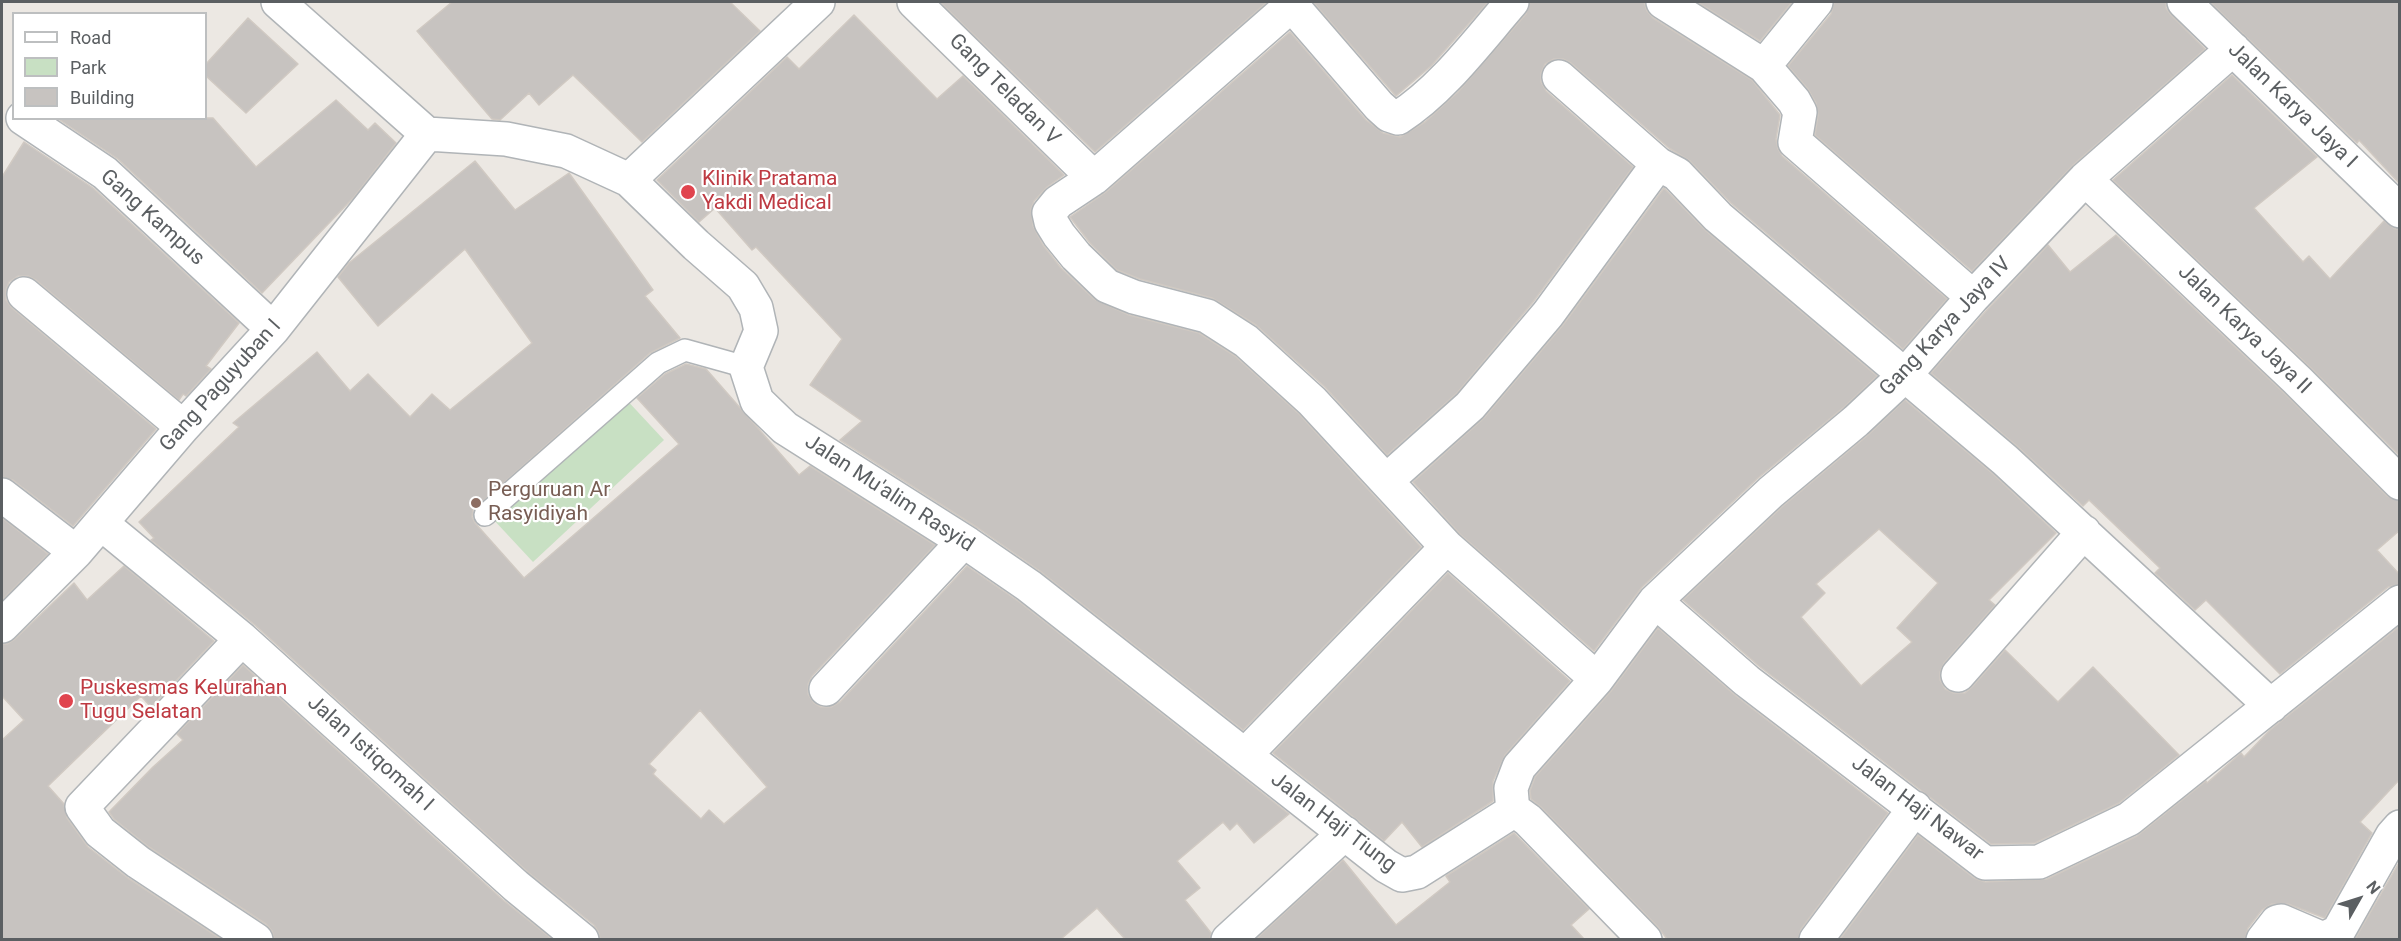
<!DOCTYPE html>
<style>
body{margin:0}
#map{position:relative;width:2401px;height:941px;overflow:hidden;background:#ece8e3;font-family:Roboto,sans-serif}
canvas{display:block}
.frame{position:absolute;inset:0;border:3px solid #5b5f62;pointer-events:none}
.legend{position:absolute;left:12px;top:12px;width:195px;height:108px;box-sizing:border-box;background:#fff;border:2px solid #bdbfc0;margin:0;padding:8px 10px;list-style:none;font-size:18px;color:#5b5f62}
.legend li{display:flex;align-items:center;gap:12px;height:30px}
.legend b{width:30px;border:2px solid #bdbfc0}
.north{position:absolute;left:2329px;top:869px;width:60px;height:60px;-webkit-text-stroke:4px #fff;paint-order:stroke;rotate:51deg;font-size:16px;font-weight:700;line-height:24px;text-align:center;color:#5b5f62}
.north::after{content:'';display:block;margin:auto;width:21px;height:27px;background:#5b5f62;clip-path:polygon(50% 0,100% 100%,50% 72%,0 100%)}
</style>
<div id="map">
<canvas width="2401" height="941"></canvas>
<div class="frame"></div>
<ul class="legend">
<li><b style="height:8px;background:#fff"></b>Road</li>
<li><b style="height:16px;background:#c8e0c3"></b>Park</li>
<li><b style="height:16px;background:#c7c3c0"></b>Building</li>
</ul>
<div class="north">N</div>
</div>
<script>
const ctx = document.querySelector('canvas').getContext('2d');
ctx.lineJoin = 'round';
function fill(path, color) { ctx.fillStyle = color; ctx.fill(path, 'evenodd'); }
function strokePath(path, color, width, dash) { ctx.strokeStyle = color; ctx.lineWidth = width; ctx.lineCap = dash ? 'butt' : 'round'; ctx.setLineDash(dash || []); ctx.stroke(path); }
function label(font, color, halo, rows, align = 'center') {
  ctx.font = font + ' Roboto,sans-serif'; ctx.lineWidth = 4.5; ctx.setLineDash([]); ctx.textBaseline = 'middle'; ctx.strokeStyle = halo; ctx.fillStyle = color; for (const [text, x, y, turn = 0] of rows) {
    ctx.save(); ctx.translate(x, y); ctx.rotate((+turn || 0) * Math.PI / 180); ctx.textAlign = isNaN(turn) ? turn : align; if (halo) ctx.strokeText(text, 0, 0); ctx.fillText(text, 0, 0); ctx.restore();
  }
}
fill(new Path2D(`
 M623,396L664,440L533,562L492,518Z`), '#c8e0c3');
const building = new Path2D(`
 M452,2H730L760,31L642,142L573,75L539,105L529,93L500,120L492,119L417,31Z
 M940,2H1267L1095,152Z
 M1313,2H1488L1431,66L1396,96Z
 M1530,2H1644L1647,11L1653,18L1752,80L1780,115L1776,139L1778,149L1782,156L1947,299L1903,349L1731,203L1690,161L1669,148L1571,63L1563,59H1554L1545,64L1541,73V82L1546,91L1633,167L1533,302L1457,393L1387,455L1325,387L1256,325L1212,298L1140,279L1117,270L1090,243L1070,217L1106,192L1290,32L1366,120L1383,133L1400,137L1425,122L1458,92L1526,14Z
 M1697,2H1792L1760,41Z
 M1834,2H2166V8L2171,15L2205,49L2073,165L1972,271L1815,135L1818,115L1816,103L1808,89L1788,66L1831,14Z
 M2210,2H2400V184L2359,140L2357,143Z
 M854,15L937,99L963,76L1064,175L1047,187L1034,201L1031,209L1033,226L1043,245L1061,268L1094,299L1129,315L1199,333L1235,356L1299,414L1421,547L1243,730L1040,571L978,528L840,440L862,421L810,385L842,339L756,247L752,250L715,208L699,222L657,180L787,57L799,69Z
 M248,18L298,64L246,113L206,76V64Z
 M2232,75L2317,157L2254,208L2303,262L2309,256L2330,279L2384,221L2395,229H2400V456L2310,367L2113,180Z
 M336,100L368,130L375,123L396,143L354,197L262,293L118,159L57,118H213L256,167Z
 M24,142L93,188L239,323L206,366L211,369L186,396L183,394L179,400L36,280L28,276H18L9,282L6,290V300L12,308L156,429L73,526L13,480L2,477V177Z
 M475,161L515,210L569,173L653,290L645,296L680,338L650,353L473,510L472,517L475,523L524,578L679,444L637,398L665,374L686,364L706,369L799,475L810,466L935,545L812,676L808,684V694L814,703L821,707H831L840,702L967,566L1018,601L1289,814L1254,843L1237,823L1230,830L1223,822L1177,861L1200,888L1185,900L1211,933L1210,939H1125L1097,908L1061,939H600L599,933L594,925L528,872L255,625L151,540L154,538L139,522L239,427L233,423L317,352L350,391L368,374L410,417L432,394L450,410L532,343L465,249L378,326L338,277L349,263ZM700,710L767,787L724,824L709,810L701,819L653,774L656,770L649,764Z
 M1664,188L1706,231L1877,376L1844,407L1758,478L1642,587L1594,651L1460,534L1413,482L1484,418L1563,325Z
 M2116,235L2284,393L2387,496L2400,501V530L2377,550L2400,575V584L2388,587L2280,674L2206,600L2195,610L2155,573L2160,568L2089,500L2083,506L2017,446L1931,373L1987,310L2048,245L2070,272Z
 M1905,400L1993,474L2056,533L1989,600L1995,605L1944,663L1940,672V680L1945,689L1954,693H1965L1972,687L2005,650L2058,702L2093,667L2179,755L2119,803L2035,843L1991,844L1759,666L1683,600L1783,506L1868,435ZM1879,529L1938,583L1897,628L1912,642L1861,686L1801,617L1825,593L1816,584Z
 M2,518L48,554L2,600Z
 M124,566L214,641L151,707L141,696L48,786L64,804L67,818L88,847L128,878L221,939H2V740L24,720L2,696V644H7L15,639L74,583L87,600Z
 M1448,573L1570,681L1505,755L1493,781V801L1422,847L1402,822L1384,841L1273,753Z
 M2400,626V779L2360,822L2372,833L2325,918L2288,904H2272L2262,910L2248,928L2245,939H1840L1918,835L1974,878L1985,882L2047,879L2137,836L2206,781L2207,783L2241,753L2244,757L2270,730Z
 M1658,628L1736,696L1888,813L1801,929L1798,939H1667L1658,927L1541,807L1531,799L1530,791L1535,777L1611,691Z
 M243,665L503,900L552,939H274L272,931L266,924L149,847L114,819L109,812L153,767L183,740L177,734Z
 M1514,833L1589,909L1571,925L1584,939H1256L1343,860L1396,925L1450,882L1446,876Z
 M2400,861V939H2355Z`);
fill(building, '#c7c3c0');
strokePath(building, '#d0c9c2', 1.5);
const service = new Path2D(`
 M485,515L658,363L685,350L746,367`);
const minor = new Path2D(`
 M278,2L427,134L506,139L566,151L629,180L696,245L743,286L756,308L761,331L746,367L757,401L785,428L968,544L1029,586L1386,866L1402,875L1417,872L1510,813L1517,812L1528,820L1645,940
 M914,2L1094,178
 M1289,2L1379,106L1389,115L1398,118C1442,90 1478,41 1512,2
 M1295,2L1094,178L1058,202L1049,213L1051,222L1059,235L1076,256L1107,286L1134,297L1207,316L1246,341L1312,401L1447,547L1597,679L1655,601L1771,492L1856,421L1904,376L1973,297L2085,179L2233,49
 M1663,2L1764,66L1794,101L1800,112L1795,142L1973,297
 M2184,2L2400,211
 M1764,66L1816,2
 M1559,77L1658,164
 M23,118L105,173L273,329
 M2085,179L2297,380L2400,483
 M629,180L818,2
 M24,294L183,427
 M1386,481L1470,406L1548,314L1658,164L1677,174L1718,217L2005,460L2271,706
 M2,495L76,552
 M102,524L242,639L516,886L582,940
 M1655,601L1747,681L1985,863L2039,862L2129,819L2400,602
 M2,626L76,552L183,427L273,329L427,134
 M242,639L82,807L100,832L138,862L256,940
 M1958,675L2084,532
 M826,689L963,542
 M1245,755L1447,547
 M1513,812L1511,788L1519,767L1597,679
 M1228,940L1345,833
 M1816,940L1915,808
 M2263,940L2277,922L2281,921L2323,939L2338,932L2392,836L2400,827`);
strokePath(service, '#b0b4b7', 24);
strokePath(minor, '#b0b4b7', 36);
strokePath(service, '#fff', 21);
strokePath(minor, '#fff', 33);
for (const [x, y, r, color] of [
 [688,192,8,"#e0444e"],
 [476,503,6,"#8d6e63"],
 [66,701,8,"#e0444e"]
]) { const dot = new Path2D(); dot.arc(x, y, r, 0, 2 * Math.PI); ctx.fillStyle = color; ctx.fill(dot); strokePath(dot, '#fff', 2); }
label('21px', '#5b5f62', '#fff', [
 ["Gang Teladan V",1004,90,45],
 ["Jalan Karya Jaya I",2292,106,44],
 ["Gang Kampus",152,218,42],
 ["Gang Karya Jaya IV",1946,327,-47],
 ["Jalan Karya Jaya II",2244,330,44],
 ["Gang Paguyuban I",221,386,-48],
 ["Jalan Mu'alim Rasyid",889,494,33],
 ["Jalan Istiqomah I",370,754,42],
 ["Jalan Haji Nawar",1917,809,37],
 ["Jalan Haji Tiung",1333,823,37]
]);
label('21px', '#be3a42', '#fff', [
 ["Klinik Pratama",702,180],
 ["Yakdi Medical",702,204],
 ["Puskesmas Kelurahan",80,689],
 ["Tugu Selatan",80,713]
], 'left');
label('21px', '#785e54', '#fff', [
 ["Perguruan Ar",488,491],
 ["Rasyidiyah",488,515]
], 'left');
</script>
